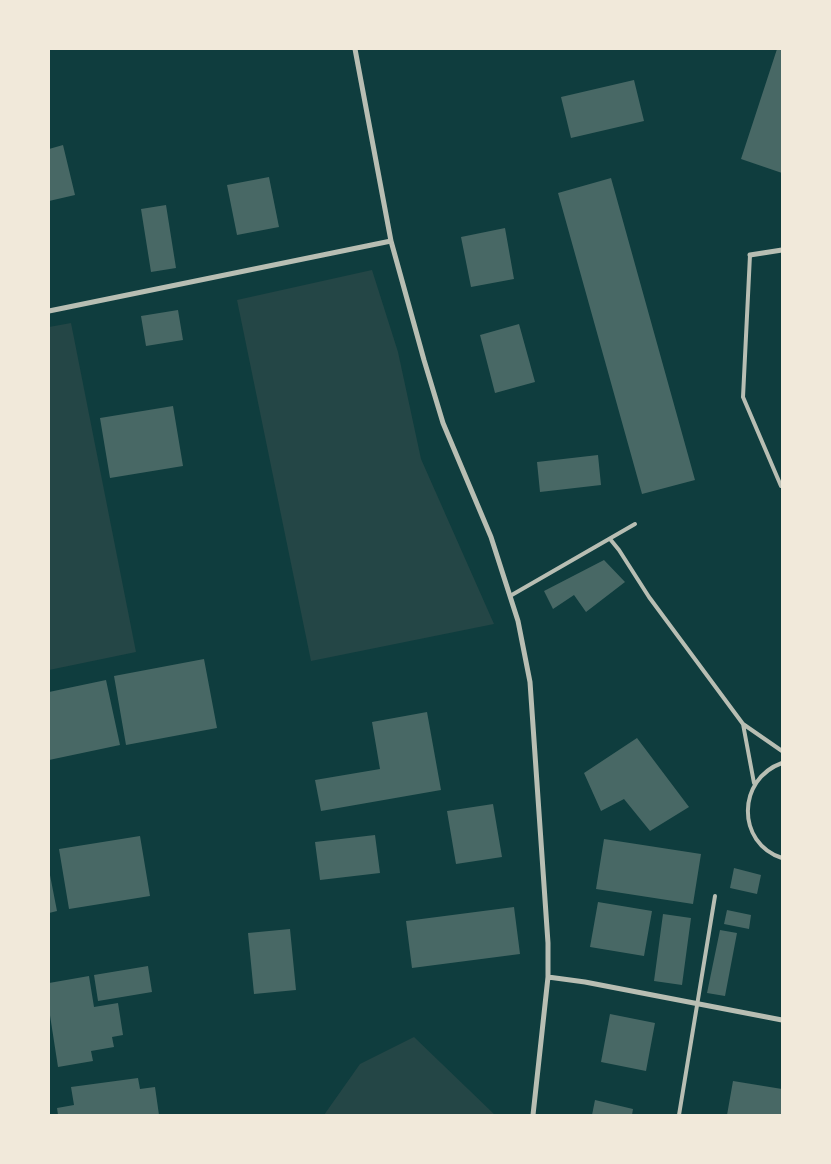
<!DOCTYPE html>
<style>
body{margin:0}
#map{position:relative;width:831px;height:1164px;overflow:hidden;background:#0f3d3e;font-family:"Nunito Sans",sans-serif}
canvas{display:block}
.frame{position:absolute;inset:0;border:50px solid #f1e9da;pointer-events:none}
</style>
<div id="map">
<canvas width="831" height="1164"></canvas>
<div class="frame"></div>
</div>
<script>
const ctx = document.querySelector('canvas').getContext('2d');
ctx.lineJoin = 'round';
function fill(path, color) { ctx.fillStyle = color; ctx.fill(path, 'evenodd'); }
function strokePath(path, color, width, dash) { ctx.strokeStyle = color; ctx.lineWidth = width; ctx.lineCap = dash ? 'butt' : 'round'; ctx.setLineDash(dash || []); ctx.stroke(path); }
fill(new Path2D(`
 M372,270L398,352L421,459L494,624L311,661L237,300Z
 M71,323L136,652L49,670V327Z
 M414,1037L495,1115H324L360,1064Z`), '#244646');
fill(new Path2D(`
 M777,49H782V173L741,159Z
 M634,80L644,121L571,138L561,97Z
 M63,145L75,195L49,201V149Z
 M269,177L279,227L237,235L227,185Z
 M611,178L695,480L642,494L558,193Z
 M166,205L176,268L151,272L141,209Z
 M505,228L514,279L471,287L461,237Z
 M178,310L183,340L146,346L141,316Z
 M519,324L535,382L495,393L480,335Z
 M173,406L183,466L110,478L100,418Z
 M598,455L601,485L540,492L537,462Z
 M604,560L625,582L586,612L574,595L553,609L544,591Z
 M204,659L217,728L126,745L114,676Z
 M106,680L120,745L49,760V692Z
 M427,712L441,790L321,811L315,780L380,769L372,722Z
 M637,738L689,807L650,831L624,799L601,811L584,773Z
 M493,804L502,857L456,864L447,811Z
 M375,835L380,873L320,880L315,842Z
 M140,836L150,896L69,909L59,849Z
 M604,839L701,854L693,904L596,889Z
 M734,868L761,875L757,894L730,888Z
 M49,870L57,911L49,913Z
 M598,902L652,911L644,956L590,947Z
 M514,907L520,954L412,968L406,921Z
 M727,910L751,915L749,929L724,924Z
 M663,914L691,918L682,985L654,981Z
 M290,929L296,990L254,994L248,933Z
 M720,930L737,933L725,996L707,993Z
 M148,966L152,992L98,1001L94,975Z
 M89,976L94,1007L118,1003L123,1035L112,1037L114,1047L91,1051L93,1061L58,1067L49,1009V983Z
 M610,1014L655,1023L646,1071L601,1062Z
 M138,1078L140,1089L155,1087L159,1115H58L57,1108L74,1105L71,1087Z
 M733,1081L782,1089V1115H727Z
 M595,1100L633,1109L632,1115H592Z`), '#486865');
strokePath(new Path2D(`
 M750,255L743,397L781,486
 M610,539L619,550L649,597L743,724
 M510,596L635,524
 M782,763C737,779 736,843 782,858
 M754,783L743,724L782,751
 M679,1115L715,896`), '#b8beb3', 4);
strokePath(new Path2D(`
 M355,49L391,241L424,360L443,423L491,537L518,621L530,682L548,943V977L533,1115
 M750,255L782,250
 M49,311L391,241
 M548,977L585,982L782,1020`), '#b8beb3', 5);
</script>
